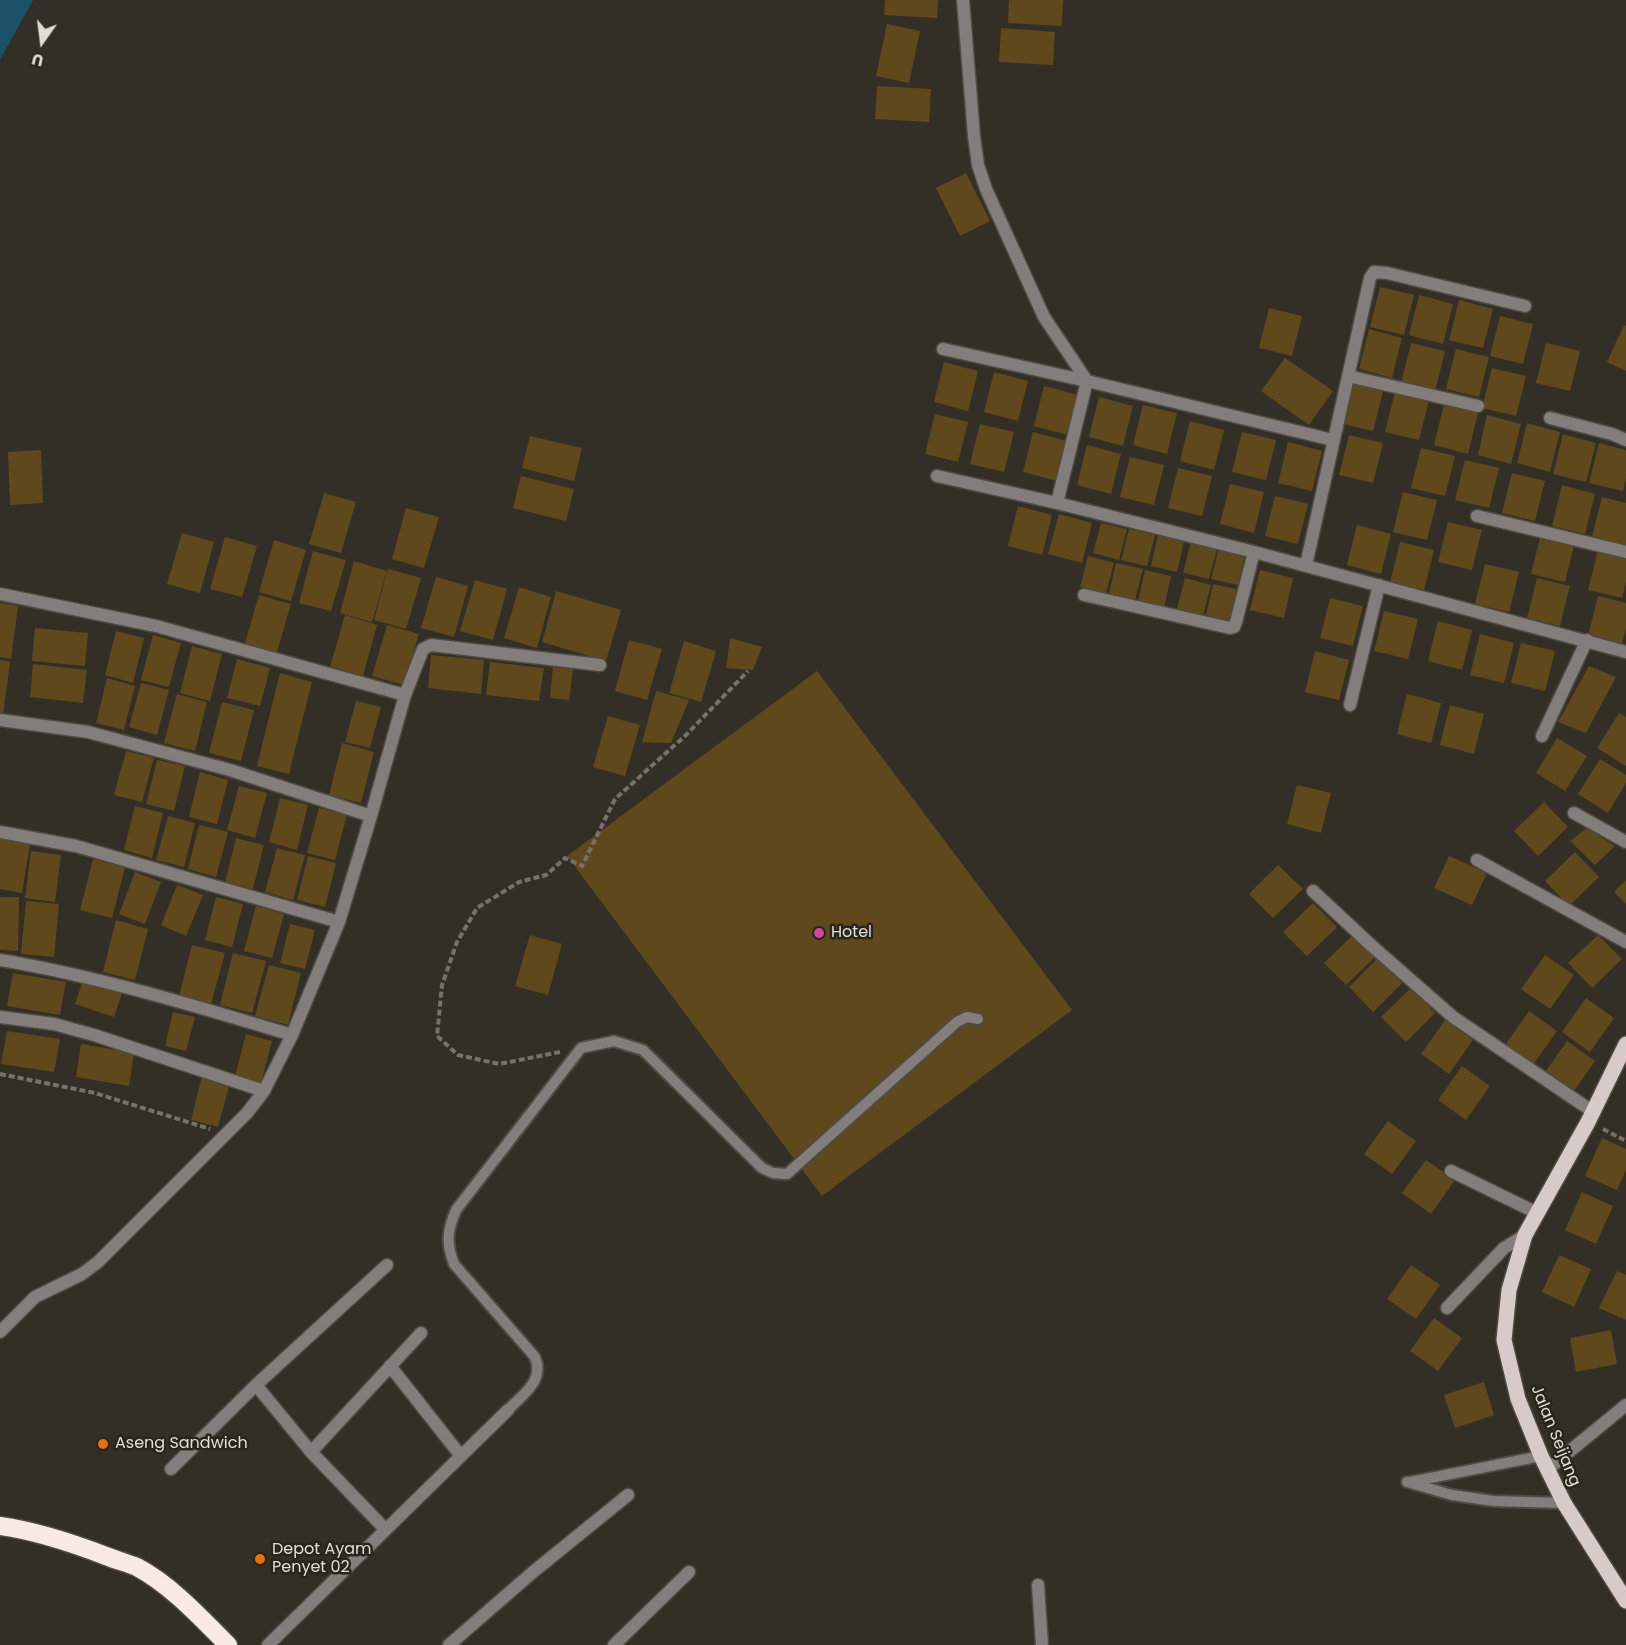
<!DOCTYPE html>
<style>
body{margin:0}
#map{position:relative;width:1626px;height:1645px;overflow:hidden;background:#342f26;font-family:Poppins,sans-serif}
canvas{display:block}
.north{position:absolute;left:12px;top:12px;width:60px;height:60px;-webkit-text-stroke:4px #2a251c;paint-order:stroke;rotate:194deg;font-size:16px;font-weight:700;line-height:24px;text-align:center;color:#e0ddd7}
.north::after{content:'';display:block;margin:auto;width:21px;height:27px;background:#e0ddd7;clip-path:polygon(50% 0,100% 100%,50% 72%,0 100%)}
</style>
<div id="map">
<canvas width="1626" height="1645"></canvas>
<div class="north">U</div>
</div>
<script>
const ctx = document.querySelector('canvas').getContext('2d');
ctx.lineJoin = 'round';
function fill(path, color) { ctx.fillStyle = color; ctx.fill(path, 'evenodd'); }
function strokePath(path, color, width, dash) { ctx.strokeStyle = color; ctx.lineWidth = width; ctx.lineCap = dash ? 'butt' : 'round'; ctx.setLineDash(dash || []); ctx.stroke(path); }
function label(font, color, halo, rows, align = 'center') {
  ctx.font = font + ' Poppins,sans-serif'; ctx.lineWidth = 5; ctx.setLineDash([]); ctx.textBaseline = 'middle'; ctx.strokeStyle = halo; ctx.fillStyle = color; for (const [text, x, y, turn = 0] of rows) {
    ctx.save(); ctx.translate(x, y); ctx.rotate((+turn || 0) * Math.PI / 180); ctx.textAlign = isNaN(turn) ? turn : align; if (halo) ctx.strokeText(text, 0, 0); ctx.fillText(text, 0, 0); ctx.restore();
  }
}
fill(new Path2D(`
 M0,0H33L0,60Z`), '#1a5068');
fill(new Path2D(`
 M885,0H938L937,18L884,15Z
 M1009,0H1063L1062,26L1008,23Z
 M887,24L920,31L909,83L876,76Z
 M1001,28L1055,32L1053,65L999,62Z
 M877,86L931,89L929,122L875,119Z
 M966,173L990,221L960,236L936,188Z
 M1380,287L1414,295L1404,335L1370,327Z
 M1419,295L1453,304L1443,344L1409,335Z
 M1459,300L1493,309L1483,348L1449,340Z
 M1269,308L1302,316L1292,356L1259,348Z
 M1500,316L1533,324L1523,364L1490,356Z
 M1624,325L1626,326V371L1607,362Z
 M1369,329L1402,338L1392,378L1359,369Z
 M1411,343L1445,351L1435,391L1401,383Z
 M1546,343L1580,351L1570,391L1536,383Z
 M1456,349L1489,357L1479,397L1446,389Z
 M1285,358L1333,391L1309,425L1261,391Z
 M944,362L978,371L968,411L934,402Z
 M1492,368L1526,376L1516,416L1482,408Z
 M994,372L1028,381L1018,421L984,412Z
 M1349,383L1383,391L1373,431L1339,423Z
 M1044,386L1078,395L1068,435L1034,426Z
 M1395,392L1429,400L1419,440L1385,432Z
 M1099,397L1133,406L1123,446L1089,437Z
 M1143,405L1177,413L1167,454L1133,445Z
 M1444,405L1478,413L1468,454L1434,445Z
 M935,414L968,422L958,462L925,454Z
 M1487,415L1521,424L1511,464L1478,455Z
 M1190,421L1224,430L1214,470L1180,461Z
 M1527,423L1560,432L1550,472L1517,463Z
 M980,424L1014,432L1004,472L970,464Z
 M1033,432L1067,441L1057,481L1023,472Z
 M1242,432L1276,440L1266,480L1232,472Z
 M1563,434L1596,443L1586,482L1553,474Z
 M1349,435L1383,443L1373,483L1339,475Z
 M530,436L582,448L574,481L522,468Z
 M1288,442L1322,451L1312,491L1278,483Z
 M1599,443L1626,450V478L1623,491L1589,483Z
 M1087,445L1121,454L1111,494L1077,485Z
 M1421,448L1455,456L1445,496L1411,488Z
 M41,450L43,503L10,505L8,452Z
 M1130,457L1164,465L1154,505L1120,497Z
 M1465,460L1499,468L1489,508L1455,500Z
 M1178,468L1212,476L1202,516L1168,508Z
 M1512,473L1545,481L1535,521L1502,513Z
 M521,476L574,489L566,521L513,508Z
 M1230,484L1264,492L1254,533L1220,524Z
 M1562,485L1595,494L1585,534L1552,526Z
 M1403,492L1437,500L1427,540L1393,532Z
 M324,493L356,502L341,553L309,544Z
 M1275,496L1308,504L1298,544L1265,536Z
 M1602,497L1626,503V545L1592,537Z
 M1018,506L1052,515L1042,555L1008,546Z
 M406,508L439,517L424,568L392,559Z
 M1059,514L1092,523L1082,563L1048,554Z
 M1448,522L1482,530L1472,570L1438,562Z
 M1101,523L1127,529L1119,560L1093,553Z
 M1357,525L1391,534L1381,574L1347,565Z
 M1129,529L1155,535L1147,566L1121,560Z
 M182,533L214,542L200,593L167,584Z
 M1541,534L1575,542L1565,582L1531,574Z
 M1158,535L1184,541L1177,572L1151,566Z
 M225,537L257,546L242,597L210,589Z
 M274,540L306,550L291,601L259,592Z
 M1191,542L1217,549L1209,579L1183,573Z
 M1400,542L1434,550L1424,590L1390,582Z
 M1219,548L1245,554L1238,585L1211,579Z
 M1598,550L1626,557V581L1622,598L1588,590Z
 M313,551L346,560L331,611L299,603Z
 M1088,556L1114,563L1106,593L1080,587Z
 M354,561L387,571L372,622L340,613Z
 M1116,563L1143,569L1135,600L1109,593Z
 M1485,564L1519,572L1509,612L1475,604Z
 M388,569L421,578L406,629L374,620Z
 M1145,570L1171,576L1164,607L1138,601Z
 M1260,570L1293,578L1284,618L1250,610Z
 M436,577L468,586L454,637L421,628Z
 M1185,578L1211,585L1203,616L1177,609Z
 M1537,578L1570,586L1560,626L1527,618Z
 M475,580L507,589L493,640L460,631Z
 M1213,584L1240,590L1232,622L1206,615Z
 M519,587L551,597L537,648L504,638Z
 M556,591L621,610L606,661L542,642Z
 M259,595L291,604L276,655L244,646Z
 M1598,596L1626,603V628L1622,644L1588,636Z
 M1330,598L1363,606L1353,646L1320,638Z
 M0,603L18,606L11,659L0,657Z
 M1384,611L1418,619L1408,659L1374,651Z
 M345,615L377,625L363,676L330,667Z
 M1438,621L1472,630L1462,670L1428,661Z
 M387,625L419,634L404,685L372,676Z
 M35,628L88,633L85,666L32,661Z
 M116,631L144,638L133,683L105,675Z
 M1480,634L1514,643L1504,683L1470,675Z
 M153,635L181,643L169,687L141,680Z
 M730,638L762,647L753,670L726,668Z
 M629,640L662,649L647,700L615,691Z
 M684,641L716,651L701,702L669,693Z
 M1521,643L1555,651L1545,691L1511,683Z
 M192,646L222,654L210,701L180,693Z
 M1315,651L1349,660L1339,700L1305,692Z
 M431,655L484,660L481,694L428,688Z
 M237,659L270,668L260,706L227,698Z
 M0,660L10,662L3,715L0,714Z
 M490,662L544,668L539,701L486,695Z
 M33,664L87,670L83,703L30,697Z
 M1589,666L1616,677L1586,733L1558,722Z
 M553,667L573,669L569,700L550,698Z
 M817,671L1072,1010L822,1196L567,856Z
 M280,673L312,682L289,774L257,766Z
 M107,678L135,686L124,730L96,723Z
 M141,683L169,690L157,735L129,727Z
 M656,691L689,700L671,743L642,742Z
 M177,694L207,702L195,751L164,743Z
 M1407,694L1441,703L1431,743L1397,734Z
 M356,701L381,707L370,748L345,742Z
 M222,702L254,710L241,761L209,753Z
 M1450,705L1484,714L1474,754L1440,745Z
 M1619,713L1626,717V766L1597,748Z
 M608,716L640,725L625,776L593,767Z
 M1557,738L1587,756L1565,791L1536,773Z
 M342,743L374,752L361,803L329,795Z
 M126,751L154,758L142,802L114,795Z
 M1600,759L1626,775V783L1608,813L1578,794Z
 M157,760L185,766L174,811L146,804Z
 M200,772L228,780L217,824L189,817Z
 M1297,785L1331,793L1321,833L1287,824Z
 M239,786L267,793L255,838L227,830Z
 M280,798L308,805L297,850L269,842Z
 M1544,802L1568,827L1538,856L1514,831Z
 M135,806L163,813L152,858L124,850Z
 M319,808L347,815L335,860L307,853Z
 M168,816L195,823L184,867L156,860Z
 M199,825L228,832L216,877L188,869Z
 M1587,828L1615,846L1595,865L1570,841Z
 M236,838L264,845L253,889L225,882Z
 M0,839L30,844L22,893L0,889Z
 M277,848L305,855L293,900L265,892Z
 M31,851L61,855L55,902L25,898Z
 M1575,852L1599,877L1569,906L1545,881Z
 M308,856L336,863L325,907L297,900Z
 M1449,856L1487,873L1472,905L1434,888Z
 M93,859L125,867L112,918L80,910Z
 M1278,865L1303,889L1273,918L1249,894Z
 M135,872L161,882L145,924L119,914Z
 M1626,880V904L1614,892Z
 M177,885L203,895L186,936L161,925Z
 M0,897H19L18,951L0,950Z
 M216,897L243,904L232,947L205,940Z
 M26,901L59,904L54,957L21,954Z
 M1313,903L1337,927L1307,956L1283,932Z
 M256,906L284,914L272,958L244,951Z
 M116,920L148,929L135,980L103,972Z
 M290,924L315,930L305,969L280,963Z
 M1354,934L1376,956L1346,985L1324,963Z
 M530,935L562,944L548,995L515,986Z
 M1598,935L1622,959L1592,988L1568,963Z
 M192,945L225,953L211,1004L179,996Z
 M233,953L266,961L252,1013L220,1005Z
 M1545,955L1574,975L1550,1009L1521,989Z
 M1378,958L1402,983L1373,1012L1349,987Z
 M269,965L301,973L288,1025L255,1016Z
 M13,973L66,982L60,1015L7,1006Z
 M83,980L122,993L114,1017L75,1004Z
 M1411,988L1435,1013L1406,1042L1381,1017Z
 M1586,998L1614,1018L1590,1052L1562,1032Z
 M1529,1011L1557,1031L1533,1065L1505,1045Z
 M173,1012L195,1017L186,1051L165,1046Z
 M1445,1020L1473,1040L1449,1074L1421,1054Z
 M7,1031L60,1039L54,1072L1,1064Z
 M246,1034L272,1041L261,1083L235,1076Z
 M1567,1041L1595,1061L1571,1095L1543,1075Z
 M81,1044L134,1053L129,1086L76,1077Z
 M1462,1066L1490,1086L1466,1120L1438,1100Z
 M202,1076L230,1083L218,1127L191,1120Z
 M1388,1121L1416,1141L1392,1174L1364,1154Z
 M1602,1138L1626,1149V1170L1617,1190L1585,1176Z
 M1426,1160L1455,1180L1431,1214L1402,1193Z
 M1582,1192L1613,1206L1596,1244L1565,1230Z
 M1559,1255L1591,1269L1574,1307L1542,1292Z
 M1411,1265L1440,1285L1416,1319L1387,1299Z
 M1617,1271L1626,1275V1320L1599,1308Z
 M1434,1318L1462,1338L1438,1371L1410,1351Z
 M1611,1330L1617,1364L1576,1372L1570,1338Z
 M1484,1382L1494,1415L1455,1428L1444,1395Z`), '#5f481b');
const lane = new Path2D(`
 M508,1410C523,1394 545,1381 535,1357L454,1264C446,1243 447,1231 456,1210L581,1048L614,1041L643,1050L762,1168L773,1173L787,1174L957,1022L967,1017L978,1019
 M1407,1482L1452,1495L1494,1501L1564,1503
 M1410,1482L1541,1456`);
const street = new Path2D(`
 M963,0L974,136L978,165L986,189L1044,317L1087,381L1057,503
 M943,349L1087,381L1333,440
 M1348,376L1478,406
 M1550,418L1612,434L1626,440
 M937,476L1057,503L1254,552L1626,652
 M1477,516L1626,552
 M1306,565L1370,278L1374,272L1387,273L1525,306
 M0,594L156,626L405,695
 M1084,595L1230,628L1234,627L1236,622L1254,552
 M1350,705L1379,585
 M0,720L88,732L230,770L371,816
 M1542,736L1587,640
 M1574,813L1626,842
 M0,832L76,846L339,922
 M1477,860L1626,942
 M1313,891L1372,946L1453,1017L1592,1111
 M0,960C100,977 196,1006 292,1035
 M0,1017L54,1024L94,1035L264,1091
 M1451,1171L1537,1213
 M1447,1308L1504,1248L1525,1235
 M0,1332L35,1297L82,1274L98,1262L247,1113L264,1091L292,1035L339,922L371,816L405,695L423,649L431,645L600,665
 M390,1366L461,1456
 M256,1385L311,1452L385,1529
 M311,1452L421,1333
 M171,1469L256,1385L387,1265
 M1548,1469L1626,1405
 M1038,1585L1042,1645
 M268,1645L508,1410
 M449,1645L533,1572L628,1495
 M614,1645L689,1572`);
const primary = new Path2D(`
 M1626,1044L1588,1122L1525,1235L1509,1290L1504,1340L1518,1399L1541,1456L1564,1503L1626,1601`);
const highway = new Path2D(`
 M0,1526C36,1531 72,1543 106,1556C116,1560 127,1563 137,1567C172,1586 200,1617 228,1645`);
strokePath(lane, '#504b42', 14);
strokePath(street, '#504b42', 15);
strokePath(primary, '#504b42', 18);
strokePath(highway, '#504b42', 21);
strokePath(new Path2D(`
 M560,1052L499,1064L458,1055L437,1036L442,985L457,942L477,908L519,882L546,875L565,858L582,866L615,799L686,735L748,671
 M0,1074L95,1093L210,1129
 M1603,1129L1626,1141`), '#76716a', 4, [6, 3]);
strokePath(lane, '#837d7c', 10);
strokePath(street, '#837d7c', 12);
strokePath(primary, '#d7cac9', 15);
strokePath(highway, '#f8e9e7', 18);
for (const [x, y, r, color] of [
 [819,933,6,"#d1479c"],
 [103,1444,6,"#e8710a"],
 [260,1559,6,"#e8710a"]
]) { const dot = new Path2D(); dot.arc(x, y, r, 0, 2 * Math.PI); ctx.fillStyle = color; ctx.fill(dot); strokePath(dot, '#2a251c', 2); }
label('16px', '#e0ddd7', '#2a251c', [
 ["Hotel",831,933],
 ["Aseng Sandwich",115,1444],
 ["Depot Ayam",272,1550],
 ["Penyet 02",272,1568]
], 'left');
label('16px', '#e0ddd7', '#2a251c', [
 ["Jalan Seijang",1555,1436,68]
]);
</script>
